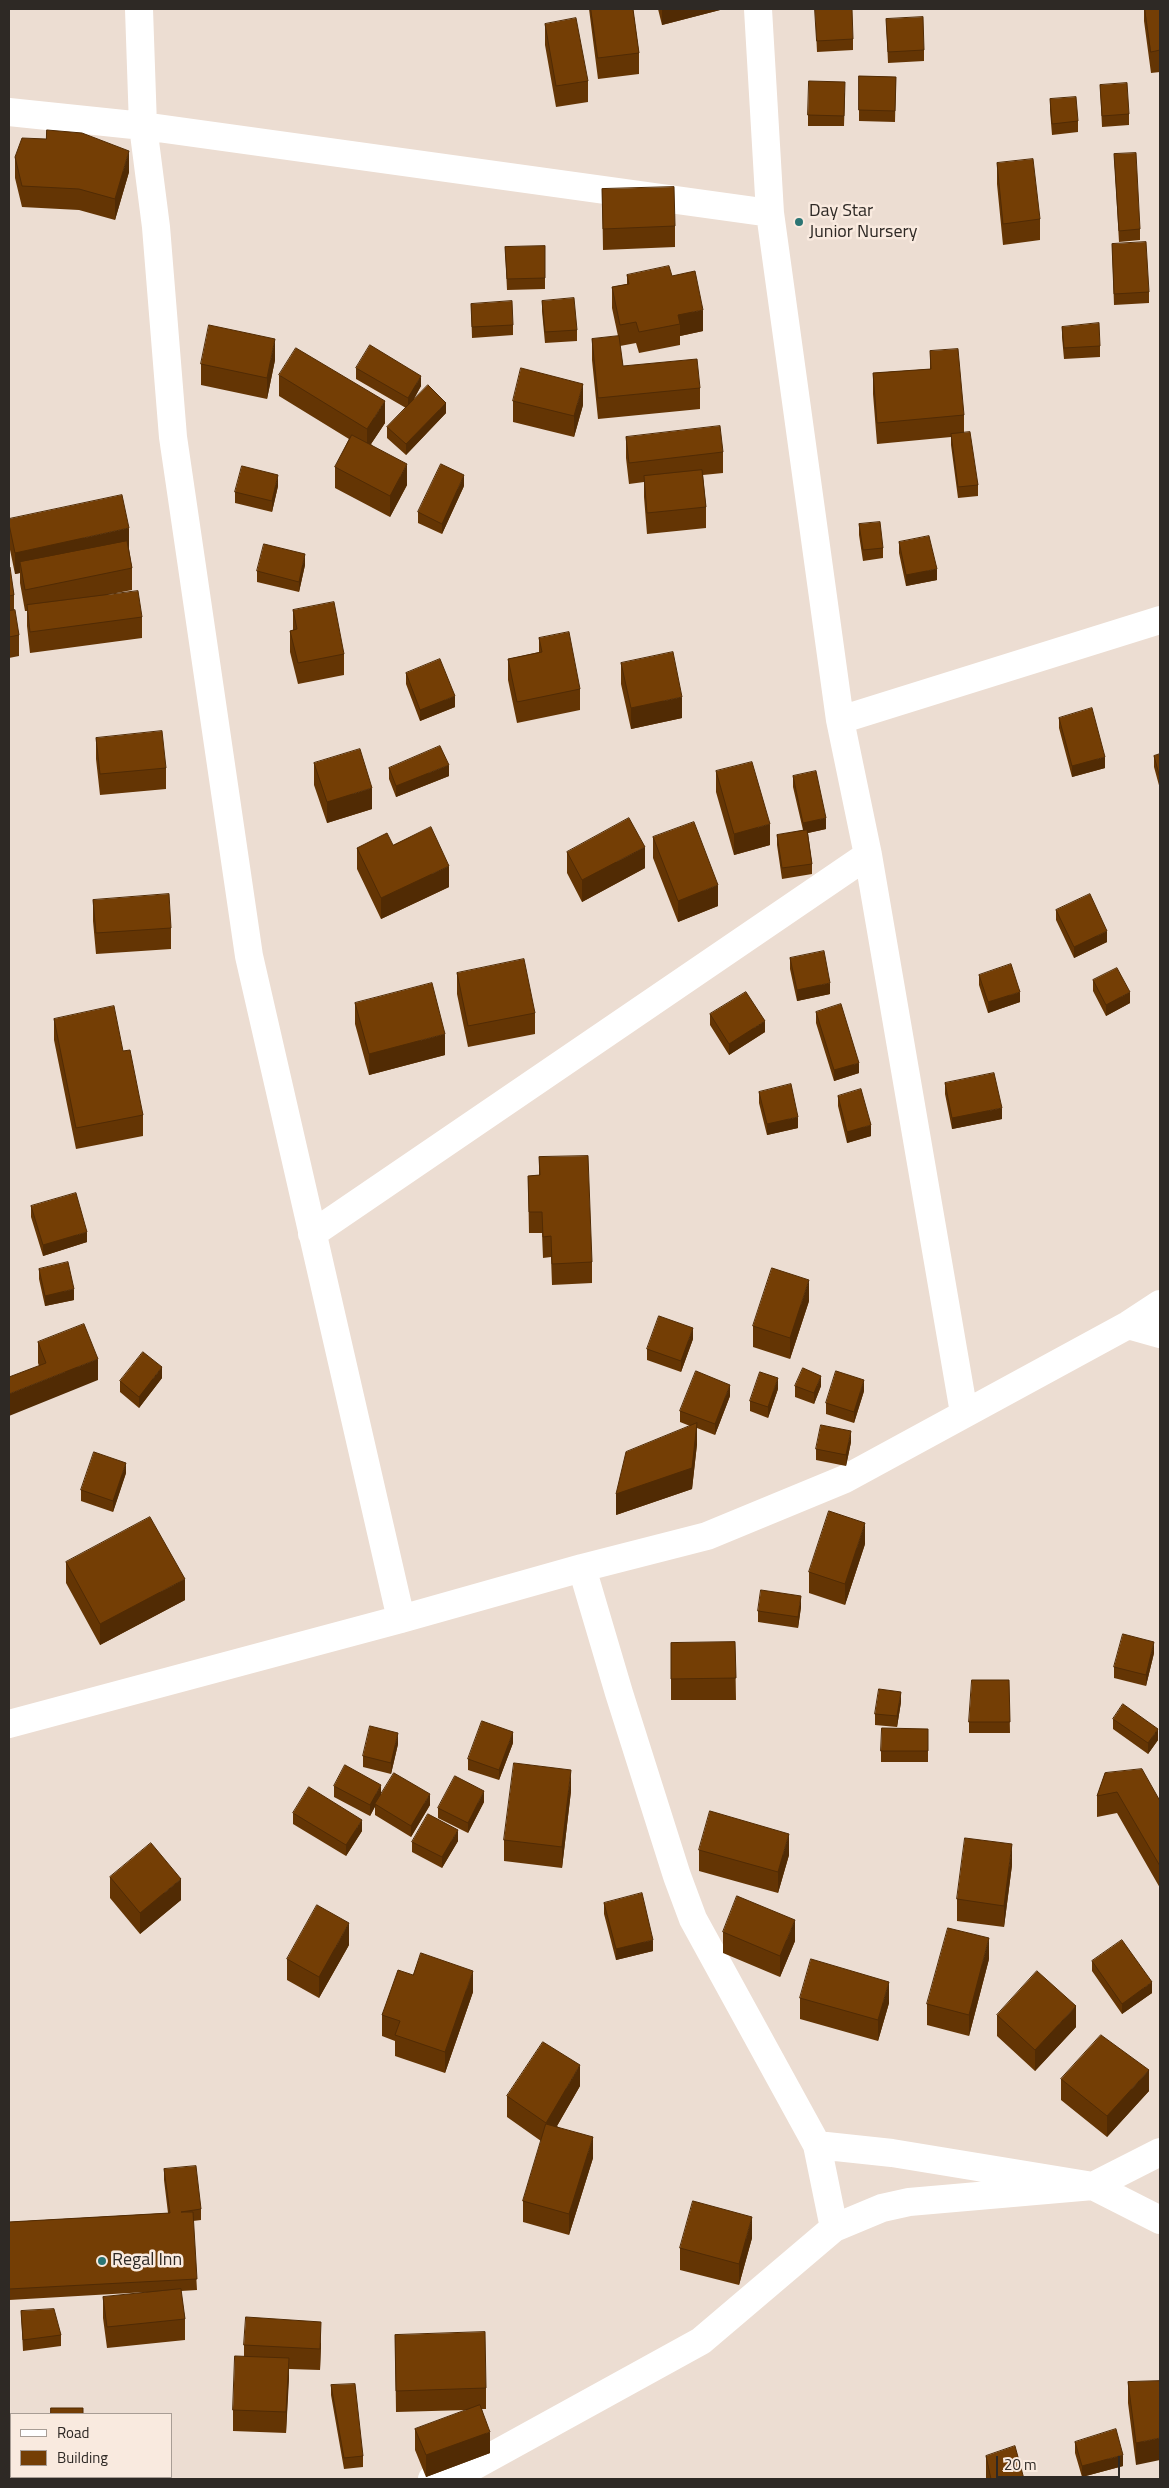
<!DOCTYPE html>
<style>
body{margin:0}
#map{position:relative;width:1169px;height:2488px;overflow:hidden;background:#ecddd2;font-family:"Titillium Web",sans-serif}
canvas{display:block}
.frame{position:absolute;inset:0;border:10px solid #2e2925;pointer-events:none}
.legend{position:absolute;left:10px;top:2413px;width:162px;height:65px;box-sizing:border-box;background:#f9eadf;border:1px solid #a89d95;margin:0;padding:6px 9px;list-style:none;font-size:15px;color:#2e2925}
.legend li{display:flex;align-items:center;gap:10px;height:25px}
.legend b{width:25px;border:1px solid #a89d95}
.scale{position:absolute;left:996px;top:2456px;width:124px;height:22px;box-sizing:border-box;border:2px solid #2e2925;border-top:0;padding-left:6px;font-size:15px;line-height:18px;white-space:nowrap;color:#2e2925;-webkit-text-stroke:4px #f9eadf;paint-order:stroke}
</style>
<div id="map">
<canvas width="1169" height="2488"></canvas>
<div class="frame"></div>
<ul class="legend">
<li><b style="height:6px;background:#fff"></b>Road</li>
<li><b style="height:14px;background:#743e05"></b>Building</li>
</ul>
<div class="scale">20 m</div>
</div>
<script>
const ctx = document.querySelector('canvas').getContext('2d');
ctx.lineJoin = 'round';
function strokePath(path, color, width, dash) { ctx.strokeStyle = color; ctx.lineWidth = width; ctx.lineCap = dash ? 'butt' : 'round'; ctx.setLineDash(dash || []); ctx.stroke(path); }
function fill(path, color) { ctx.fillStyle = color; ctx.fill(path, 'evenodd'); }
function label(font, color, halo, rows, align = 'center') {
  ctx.font = font + ' "Titillium Web",sans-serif'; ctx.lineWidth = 5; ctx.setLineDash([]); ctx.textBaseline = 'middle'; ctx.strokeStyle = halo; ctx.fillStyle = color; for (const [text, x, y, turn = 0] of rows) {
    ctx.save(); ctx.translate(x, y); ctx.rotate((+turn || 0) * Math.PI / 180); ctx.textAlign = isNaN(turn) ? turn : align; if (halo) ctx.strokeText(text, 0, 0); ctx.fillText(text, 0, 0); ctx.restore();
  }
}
strokePath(new Path2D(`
 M139,9L143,126L156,227L173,437L249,956L401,1619
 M758,9L770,213L840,720L868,855L964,1413
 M9,112L143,126L770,213
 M840,720L1160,620
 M312,1234L868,855
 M1128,1325L1160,1334
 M582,1568L619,1693L677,1876L693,1919L817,2145L834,2228
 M9,1724L401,1619L582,1568L707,1536L845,1479L1128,1325L1160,1304
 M817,2145L892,2153L1093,2186L1160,2220
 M432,2479L474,2466L701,2341L834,2228L882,2208L909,2202L1093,2186L1160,2152`), '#fff', 28);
fill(new Path2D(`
 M589,9H633L639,53V74L598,79Z
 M658,9H720V10L662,25Z
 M815,9L853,39V50L817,52Z
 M1144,9H1160V72L1151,73L1144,21Z
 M886,19L924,50V61L888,63Z
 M545,24L588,81V102L556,107L545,45Z
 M859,76L896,77L895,122L859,121Z
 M1100,85L1129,114V125L1102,127Z
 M845,93L844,126H808V115Z
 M1050,99L1078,121V132L1052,135L1050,110Z
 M1114,154L1140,229V240L1119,242Z
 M15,157L129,172L115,220L79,210L22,207L15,178Z
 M997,163L1040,219V240L1003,245L997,184Z
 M602,189L675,226V247L603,250Z
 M1112,244L1149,292V303L1114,305Z
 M545,246V289L507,290L505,247Z
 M627,275L672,276L703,331L680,336V345L639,353L636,343L620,346L623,366L700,388V409L598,419L592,360V339L618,336L612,308V287L627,284Z
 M542,301L577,330V341L545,343L542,311Z
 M471,304L513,325V335L472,338Z
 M1062,327L1100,346V357L1064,359L1062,337Z
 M930,351L964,415V433L978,485V496L958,498L951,445V437L877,444L873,394V373L930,369Z
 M275,360L267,399L201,385V364Z
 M356,368L421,386L414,399L446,413L406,455L387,438V427L406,408L356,379Z
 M279,375L385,423L371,444L407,485L390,517L335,488V467L349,439L279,396Z
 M513,401L583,405L574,437L513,422Z
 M626,437L723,452V473L703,475L706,507V528L647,534L644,497V482L629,484L626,458Z
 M278,486L272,512L235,503V492Z
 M464,486L442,534L418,523V512Z
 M9,519L129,549L132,568V590L106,595L142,617V638L30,653L27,626V611H25L20,583V573L15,574L9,545Z
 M859,524L883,548V558L863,561L859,535Z
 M899,542L937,580L906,586L899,553Z
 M305,565L299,592L257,582V571Z
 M9,567L14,595V610L19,635V656L9,658Z
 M293,610L344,654V675L298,684L290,652V631L293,630Z
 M539,638L580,689V710L517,723L508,680V659L539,652Z
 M621,663L682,718L631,729L621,684Z
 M406,673L455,707L420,721L406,684Z
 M1059,718L1105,768L1072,777L1059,728Z
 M96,738L166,768V789L100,795L96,759Z
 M1160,754V789L1154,767V756Z
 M314,763L372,809L327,823L314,785Z
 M389,768L449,776L396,797L389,779Z
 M716,771L770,845L734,855L716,792Z
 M793,776L826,829L808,833L812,864V874L782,879L777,845V835L803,830L793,787Z
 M653,837L718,906L678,922L653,858Z
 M393,845L449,887L381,919L357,869V848Z
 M567,852L645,868L582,902L567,873Z
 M93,900L171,928V949L96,954L93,921Z
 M1056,910L1107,942L1074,958L1056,920Z
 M1160,948V962L1159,960V949Z
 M790,958L830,994L797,1001L790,969Z
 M457,973L535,1013V1034L468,1047L457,994Z
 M979,975L1020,1002L988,1013L979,985Z
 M1093,980L1130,1003L1106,1016L1093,991Z
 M355,1003L445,1055L369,1075L355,1024Z
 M816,1012L859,1073L834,1081L816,1023Z
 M710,1014L765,1032L729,1055L710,1025Z
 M54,1019L123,1051L143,1115V1136L76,1149L54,1040Z
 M945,1083L1002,1119L952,1129L945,1094Z
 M759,1092L798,1128L767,1135L759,1103Z
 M838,1096L871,1136L847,1143L838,1106Z
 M539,1157L592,1262V1283L552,1285L551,1257L543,1258L542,1233H529L528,1176L539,1175Z
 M31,1206L87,1242L43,1256L31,1217Z
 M39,1269L74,1300L45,1306L39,1279Z
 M809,1301L790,1359L753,1347V1326Z
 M693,1339L681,1372L647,1360V1349Z
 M38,1342L98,1380L39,1366L38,1363Z
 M162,1378L139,1408L120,1392V1381Z
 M795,1386H821L814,1404L795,1397Z
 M778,1389L768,1418L750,1411V1401Z
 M864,1391L854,1423L826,1414V1403Z
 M730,1396L715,1435L697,1428V1444L692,1489L616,1515L690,1426L680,1422V1411Z
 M851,1442L846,1466L816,1460V1449Z
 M126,1473L113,1512L81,1501V1490Z
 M865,1544L845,1605L809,1593V1572Z
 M66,1562L185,1600L100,1645L66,1583Z
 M801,1607L798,1628L758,1622V1611Z
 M735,1642L736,1700H671V1643Z
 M1154,1653L1146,1686L1114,1678V1667Z
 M1009,1680L1010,1733H969V1722Z
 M901,1702L897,1727L875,1725V1714Z
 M1113,1719L1158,1740L1148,1754L1113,1729Z
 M928,1729V1762H881V1751Z
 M513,1743L499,1780L468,1770V1759Z
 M398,1744L391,1774L363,1767V1756Z
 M1105,1773L1160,1801V1888L1117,1813L1097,1817V1796Z
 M334,1786L381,1795L430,1805L411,1837L375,1815V1806L370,1816L334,1797Z
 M571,1791L562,1868L504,1861V1840Z
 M484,1802L468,1833L438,1818V1808Z
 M293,1813L362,1831L346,1856L293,1824Z
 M458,1841L442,1868L412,1852V1842Z
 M699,1850L789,1855L778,1893L699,1871Z
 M1012,1865L1004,1927L957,1921V1899Z
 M110,1877L181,1900L140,1934L110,1898Z
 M604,1903L653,1951L616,1960L604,1914Z
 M723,1932L795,1941L780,1977L723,1953Z
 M349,1945L319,1998L287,1980V1959Z
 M989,1959L969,2036L927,2025V2004Z
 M1092,1961L1152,1993L1122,2014L1092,1971Z
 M413,1975L473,1992L445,2073L395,2056V2041L382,2036V2015Z
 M800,1998L889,2003L878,2041L800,2019Z
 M997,2015L1076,2027L1035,2071L997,2036Z
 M1061,2079L1149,2091L1107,2137L1061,2100Z
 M580,2086L557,2126L593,2158L569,2235L523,2222V2201L541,2141L507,2117V2096Z
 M164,2169L201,2209V2220L193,2221L197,2290L181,2291L185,2319V2340L107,2348L103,2318V2297L147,2292L9,2300V2222L168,2213L164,2180Z
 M752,2238L739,2285L680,2270V2248Z
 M21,2311L61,2335V2346L23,2351Z
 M395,2335L486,2388V2409H482L490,2453L426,2477L415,2450V2429L467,2410L396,2412Z
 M321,2343L320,2370L289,2369L286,2433L233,2431V2410L244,2356V2345Z
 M1160,2381L1136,2465L1128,2403V2382Z
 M331,2385L363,2456V2467L344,2469L331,2395Z
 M11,2419V2477H26L27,2479H9V2420Z
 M1075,2442L1123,2466L1082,2477L1075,2453Z
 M986,2456L1024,2479H986Z`), '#643504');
fill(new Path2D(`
 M662,9H720V10L662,25Z
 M129,151V172L115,220V199Z
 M703,310V331L680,336V324L678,315Z
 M275,339V360L267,399V378Z
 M421,376V386L408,409V398Z
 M583,384V405L574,437V416Z
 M385,401V423L367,450V429Z
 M446,403V413L406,455V444Z
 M407,464V485L390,517V496Z
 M278,475V486L272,512V501Z
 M464,475V486L442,534V524Z
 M129,528V549L20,562V573L15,574V553Z
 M305,554V565L299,592V582Z
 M937,569V580L906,586V575Z
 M455,696V707L420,721V710Z
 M682,697V718L631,729V708Z
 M1105,757V768L1072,777V766Z
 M449,765V776L396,797V786Z
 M372,788V809L327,823V802Z
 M826,818V829L803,834V823Z
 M770,824V845L734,855V834Z
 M645,847V868L582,902V880Z
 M449,866V887L381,919V898Z
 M718,885V906L678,922V901Z
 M1107,931V942L1074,958V947Z
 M830,983V994L797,1001V990Z
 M1020,992V1002L988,1013V1002Z
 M1130,992V1003L1106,1016V1005Z
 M765,1021V1032L729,1055V1044Z
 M445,1034V1055L369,1075V1054Z
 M859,1063V1073L834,1081V1070Z
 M1002,1108V1119L952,1129V1118Z
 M798,1117V1128L767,1135V1124Z
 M871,1125V1136L847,1143V1132Z
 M87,1232V1242L43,1256V1245Z
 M809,1280V1301L790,1359V1338Z
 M74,1289V1300L45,1306V1296Z
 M693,1328V1339L681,1372V1361Z
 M98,1359V1380L9,1416V1394Z
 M162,1367V1378L139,1408V1397Z
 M821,1376V1386L814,1404V1393Z
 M778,1378V1389L768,1418V1407Z
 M864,1380V1391L854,1423V1412Z
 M730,1385V1396L715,1435V1424Z
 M697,1423V1444L692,1489L616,1515V1494Z
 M851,1431V1442L846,1466V1455Z
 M126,1463V1473L113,1512V1501Z
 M865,1523V1544L845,1605V1584Z
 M185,1579V1600L100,1645V1624Z
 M801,1596V1607L798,1628V1617Z
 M1154,1642V1653L1146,1686V1675Z
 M901,1692V1702L897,1727V1716Z
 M1158,1729V1740L1148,1754V1743Z
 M513,1732V1743L499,1780V1770Z
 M398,1733V1744L391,1774V1763Z
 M571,1770V1791L562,1868V1847Z
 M381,1785V1796L370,1816V1805Z
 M484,1791V1802L468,1833V1823Z
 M430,1794V1805L411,1837V1826Z
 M362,1820V1831L346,1856V1845Z
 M458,1830V1841L442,1868V1857Z
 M789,1834V1855L778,1893V1872Z
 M1012,1844V1865L1004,1927V1906Z
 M181,1879V1900L140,1934V1913Z
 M795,1920V1941L780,1977V1956Z
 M349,1923V1945L319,1998V1977Z
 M989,1938V1959L969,2036V2015Z
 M653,1940V1951L616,1960V1949Z
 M473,1971V1992L445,2073V2052Z
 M889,1982V2003L878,2041V2020Z
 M1152,1982V1993L1122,2014V2004Z
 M1076,2006V2027L1035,2071V2050Z
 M580,2065V2086L546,2145V2123Z
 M1149,2070V2091L1107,2137V2116Z
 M593,2137V2158L569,2235V2214Z
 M752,2217V2238L739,2285V2264Z
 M321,2322V2343L320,2370V2349Z
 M289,2358V2379L286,2433V2412Z
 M490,2432V2453L426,2477V2455Z
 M1160,2438V2460L1136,2465V2443Z
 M1123,2455V2466L1082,2477V2466Z`), '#512b04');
const building = new Path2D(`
 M591,9H633L639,53L598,58Z
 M815,9H852L853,39L817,41Z
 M1145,9H1160V50L1151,52Z
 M923,17L924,50L888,52L886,19Z
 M576,18L588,81L556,86L545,24Z
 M859,76L896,77L895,111L859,110Z
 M809,81L845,82L844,116L808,115Z
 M1127,83L1129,114L1102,116L1100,85Z
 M1076,97L1078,121L1052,124L1050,99Z
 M47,130L82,133L129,151L115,199L79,189L22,186L15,157L22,138L46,139Z
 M1136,153L1140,229L1119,231L1114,154Z
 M1033,159L1040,219L1003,224L997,163Z
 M674,187L675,226L603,229L602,189Z
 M1146,242L1149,292L1114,294L1112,244Z
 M545,246V278L507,279L505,247Z
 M669,266L672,276L695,271L703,310L678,315L680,324L639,332L636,322L620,325L612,287L629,284L627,275Z
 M574,298L577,330L545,332L542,301Z
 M512,301L513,325L472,327L471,304Z
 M1099,323L1100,346L1064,348L1062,327Z
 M209,325L275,339L267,378L201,364Z
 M619,336L623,366L697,359L700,388L598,398L592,339Z
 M370,345L421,376L408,398L356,368Z
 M296,348L385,401L367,429L279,375Z
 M958,349L964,415L877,423L873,373L931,369L930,351Z
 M521,368L583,384L574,416L513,401Z
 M428,385L446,403L406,444L387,427Z
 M720,426L723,452L629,463L626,437Z
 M970,432L978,485L958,487L951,434Z
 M352,435L407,464L390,496L335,467Z
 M441,464L464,475L442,524L418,512Z
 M242,466L278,475L272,501L235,492Z
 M702,470L706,507L647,513L644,476Z
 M122,495L129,528L15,553L9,524V519Z
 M880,522L883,548L863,550L859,524Z
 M929,536L937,569L906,575L899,542Z
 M127,541L132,568L25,590L20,562Z
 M264,544L305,554L299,582L257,571Z
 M9,567H10L14,595L9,596Z
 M138,591L142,617L30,632L27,605Z
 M334,602L344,654L298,663L290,631L297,629L293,610Z
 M15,610L19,635L9,637V611Z
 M569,632L580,689L517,702L508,659L542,652L539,638Z
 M673,652L682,697L631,708L621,663Z
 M440,659L455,696L420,710L406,673Z
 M1092,708L1105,757L1072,766L1059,718Z
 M162,731L166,768L100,774L96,738Z
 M440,746L449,765L396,786L389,768Z
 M360,749L372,788L327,802L314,763Z
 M1160,754V778L1154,756Z
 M752,762L770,824L734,834L716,771Z
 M816,771L826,818L803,823L793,776Z
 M629,818L645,847L582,880L567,852Z
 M694,822L718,885L678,901L653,837Z
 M431,827L449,866L381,898L357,848L387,833L393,845Z
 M807,830L812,864L782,868L777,835Z
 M169,894L171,928L96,933L93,900Z
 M1090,894L1107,931L1074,947L1056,910Z
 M824,951L830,983L797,990L790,958Z
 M524,959L535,1013L468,1026L457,973Z
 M1011,964L1020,992L988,1002L979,975Z
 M1117,968L1130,992L1106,1005L1093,980Z
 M432,983L445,1034L369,1054L355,1003Z
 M746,992L765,1021L729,1044L710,1014Z
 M841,1004L859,1063L834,1070L816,1012Z
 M114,1006L123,1051L130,1050L143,1115L76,1128L54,1019Z
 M994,1073L1002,1108L952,1118L945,1083Z
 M791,1084L798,1117L767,1124L759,1092Z
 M861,1089L871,1125L847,1132L838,1096Z
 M588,1156L592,1262L552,1264L551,1236L543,1237L542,1212H529L528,1176L540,1175L539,1157Z
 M76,1193L87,1232L43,1245L31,1206Z
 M68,1262L74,1289L45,1296L39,1269Z
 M772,1268L809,1280L790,1338L753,1326Z
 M659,1316L693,1328L681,1361L647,1349Z
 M84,1324L98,1359L9,1394V1377L46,1363L38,1342Z
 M143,1352L162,1367L139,1397L120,1381Z
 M803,1368L821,1376L814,1393L795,1386Z
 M696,1371L730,1385L715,1424L680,1411Z
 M836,1371L864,1380L854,1412L826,1403Z
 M760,1372L778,1378L768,1407L750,1401Z
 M697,1423L692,1468L616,1494L626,1452Z
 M821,1425L851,1431L846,1455L816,1449Z
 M94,1452L126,1463L113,1501L81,1490Z
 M829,1511L865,1523L845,1584L809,1572Z
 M150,1517L185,1579L100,1624L66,1562Z
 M761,1590L801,1596L798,1617L758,1611Z
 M1123,1634L1154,1642L1146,1675L1114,1667Z
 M735,1642L736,1678L671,1679V1643Z
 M972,1680H1009L1010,1722H969Z
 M879,1689L901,1692L897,1716L875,1714Z
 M1123,1704L1158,1729L1148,1743L1113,1719Z
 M482,1721L513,1732L499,1770L468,1759Z
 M370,1726L398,1733L391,1763L363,1756Z
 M882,1728L928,1729V1751H881Z
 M514,1763L571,1770L562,1847L504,1840Z
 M345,1765L381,1785L370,1805L334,1786Z
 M1142,1769L1160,1801V1866L1117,1792L1097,1796L1105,1773Z
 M394,1773L430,1794L411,1826L375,1804Z
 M455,1776L484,1791L468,1823L438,1808Z
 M309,1787L362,1820L346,1845L293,1813Z
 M710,1811L789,1834L778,1872L699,1850Z
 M428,1814L458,1830L442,1857L412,1842Z
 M965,1838L1012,1844L1004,1906L957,1899Z
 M151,1843L181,1879L140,1913L110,1877Z
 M642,1893L653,1940L616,1949L604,1903Z
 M737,1896L795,1920L780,1956L723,1932Z
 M317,1905L349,1923L319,1977L287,1959Z
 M948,1928L989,1938L969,2015L927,2004Z
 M1122,1940L1152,1982L1122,2004L1092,1961Z
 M421,1953L473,1971L445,2052L395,2035L400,2021L382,2015L398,1970L413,1975Z
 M811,1959L889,1982L878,2020L800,1998Z
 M1037,1971L1076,2006L1035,2050L997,2015Z
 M1101,2035L1149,2070L1107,2116L1061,2079Z
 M543,2042L580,2065L546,2123L507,2096Z
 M546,2124L593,2137L569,2214L523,2201Z
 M196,2166L201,2209L181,2212H193L197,2279L9,2289V2222L170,2213L164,2169Z
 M693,2201L752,2217L739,2264L680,2248Z
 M181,2289L185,2319L107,2327L103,2297Z
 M54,2309L61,2335L23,2340L21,2311Z
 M246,2317L321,2322L320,2349L244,2345Z
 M485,2332L486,2388L396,2391L395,2335Z
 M235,2356L289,2358L286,2412L233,2410Z
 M1160,2381V2438L1136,2443L1128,2382Z
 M355,2384L363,2456L344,2458L331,2385Z
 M480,2405L490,2432L426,2455L415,2429Z
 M51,2408H83V2414H51Z
 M11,2419V2475L9,2476V2420Z
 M1116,2429L1123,2455L1082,2466L1075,2442Z
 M1015,2446L1024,2479H991L986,2456Z
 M47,2477H80V2479H47Z`);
fill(building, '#743e05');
strokePath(building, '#512b04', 1);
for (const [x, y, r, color] of [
 [799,222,5,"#2b7574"],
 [102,2261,5,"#2b7574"]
]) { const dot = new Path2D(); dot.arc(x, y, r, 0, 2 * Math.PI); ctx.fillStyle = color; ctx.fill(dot); strokePath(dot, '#f9eadf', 2); }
label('18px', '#2e2925', '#f9eadf', [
 ["Day Star",809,212],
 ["Junior Nursery",809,233],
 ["Regal Inn",112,2261]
], 'left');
</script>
